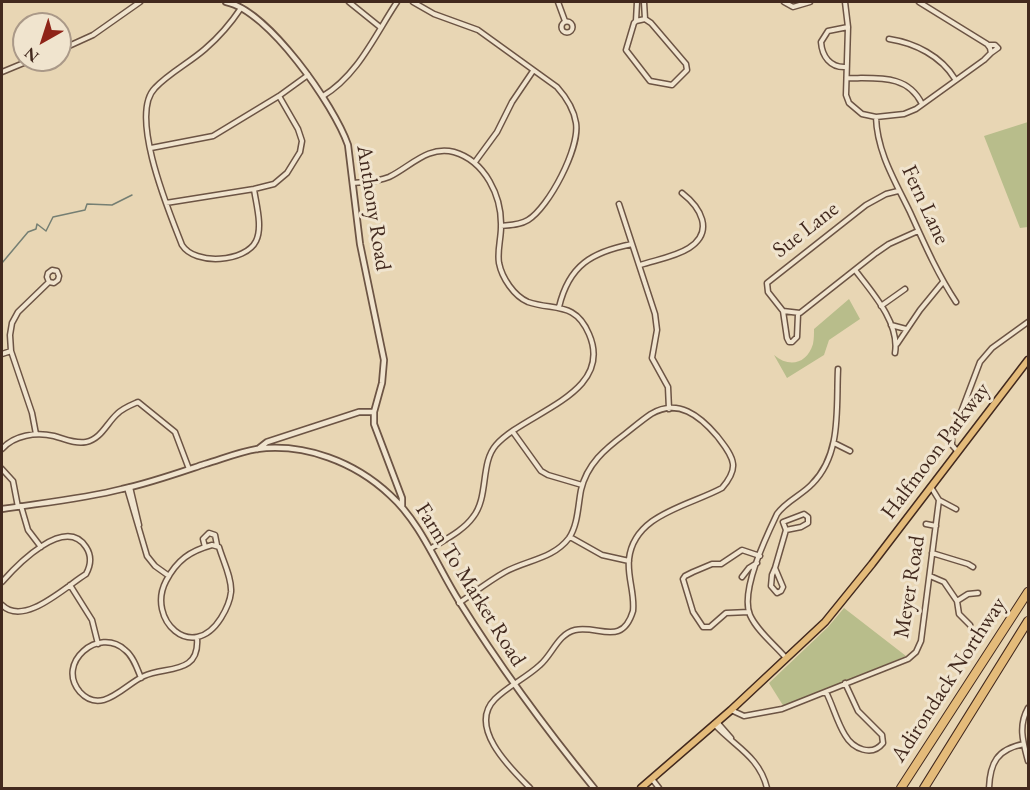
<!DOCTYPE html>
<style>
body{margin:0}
#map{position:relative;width:1030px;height:790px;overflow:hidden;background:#e8d6b4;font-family:"EB Garamond",serif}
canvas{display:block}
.frame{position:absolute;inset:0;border:3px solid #42291e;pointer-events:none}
.north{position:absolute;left:12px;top:12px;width:60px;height:60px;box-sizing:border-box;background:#f0e4ce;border:2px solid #a98;border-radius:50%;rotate:219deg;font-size:16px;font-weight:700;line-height:24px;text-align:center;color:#42291e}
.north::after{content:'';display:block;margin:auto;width:21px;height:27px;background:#8f2418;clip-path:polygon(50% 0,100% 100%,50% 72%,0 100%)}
</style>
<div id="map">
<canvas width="1030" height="790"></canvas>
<div class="frame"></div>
<div class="north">N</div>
</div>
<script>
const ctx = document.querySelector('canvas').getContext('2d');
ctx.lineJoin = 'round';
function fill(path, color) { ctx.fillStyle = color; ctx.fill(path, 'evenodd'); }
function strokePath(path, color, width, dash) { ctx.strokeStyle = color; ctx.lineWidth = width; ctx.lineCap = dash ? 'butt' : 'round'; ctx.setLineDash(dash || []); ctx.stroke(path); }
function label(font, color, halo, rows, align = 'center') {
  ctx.font = font + ' "EB Garamond",serif'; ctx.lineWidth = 6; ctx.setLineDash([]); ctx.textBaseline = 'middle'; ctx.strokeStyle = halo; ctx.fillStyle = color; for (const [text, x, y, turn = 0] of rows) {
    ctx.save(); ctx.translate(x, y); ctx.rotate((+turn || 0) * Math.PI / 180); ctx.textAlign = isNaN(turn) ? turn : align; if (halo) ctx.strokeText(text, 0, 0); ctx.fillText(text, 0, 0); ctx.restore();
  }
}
fill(new Path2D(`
 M1028,122V227L1020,228L984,136Z
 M849,299L860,319L829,340L824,355L787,378L774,355C789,368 807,364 813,344C814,339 814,333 814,329Z
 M844,608L906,656L784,707L769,683L828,627Z`), '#b8bd8b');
strokePath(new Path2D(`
 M2,263L28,232L36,229L37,224L46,231L53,217L85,210L87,204L112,205L132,195`), '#757f73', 1.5);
const minor = new Path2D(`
 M349,2L380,27
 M413,2L434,14L478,30L557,87C566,97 574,110 576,123C580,148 549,207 528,220C520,225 511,225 501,226
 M558,2L565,21
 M644,2L645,19
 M784,2L793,7L810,2
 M845,2L848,27L846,95L849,103L862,114L876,117L904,114L916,109L984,60L991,53L990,48L987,44L919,2
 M241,8C231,23 219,37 205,49C189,63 169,73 155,88C128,115 170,214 182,245C195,266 246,262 256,241C263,227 256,204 254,189
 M645,19L651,23L686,64L687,70L672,85L650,81L626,50L634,23L636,21Z
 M636,21L637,2
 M561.5 27a5.5 5.5 0 1 1 11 0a5.5 5.5 0 1 1-11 0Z
 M889,39C915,43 941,56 955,79
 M989,45H995L998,48L991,53
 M60,50L93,35L140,2
 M846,67C830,68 822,56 821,42L828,31L848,27
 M2,72L31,60
 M847,78C876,79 907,73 922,104
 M323,96C358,75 375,35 397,2
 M876,117C877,152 895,181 910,212C924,243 937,273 956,302
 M151,148L213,136L279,96L308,75
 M475,162L497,132L512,102L533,71
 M353,183C365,182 377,182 389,177C410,167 428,145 454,152C485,161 502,196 501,227C501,239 497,251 499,263C502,278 514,296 528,302C554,311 575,301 589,334C615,394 525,412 496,445C480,463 489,497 473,517C463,531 444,540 430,549
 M166,203L254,189L274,184L287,173L300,152L302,141L298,129L279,96
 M619,204L655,314L657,330L652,358L668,387L669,409
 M640,265C655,260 675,257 689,248C715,231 700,207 682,193
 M855,270C872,292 900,323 895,353
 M881,306L905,289
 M559,307C569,265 592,252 632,244
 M783,311L800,313L876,253L889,244L918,231
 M798,314L797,337L792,342H789L787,338L783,311L768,292L767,283L866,205L886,194L898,191
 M891,325L906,329
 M897,344L920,310L943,282
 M2,354L11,351
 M513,432L541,471L548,475L582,485
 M36,434L32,413L11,351L10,335L12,323L18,312L49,282L54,283L58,280L59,276L57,271L52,270L48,273L47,277L49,282
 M834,443L850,451
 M2,449C14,435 36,432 54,436C65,439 75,444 86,442C101,439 107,423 117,414C123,408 131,405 138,402L175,432L189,469
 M958,452L952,445V436L980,362L992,348L1028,322
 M2,469L13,481L18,507
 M130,487L139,525
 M127,488L147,556L155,566L169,576
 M939,500L956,509
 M21,506L28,530L41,547
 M804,514L808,517V523L801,527L786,530L783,522Z
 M926,524L936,526
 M570,537L602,555L629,561
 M212,545L219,547C223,561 232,578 231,592C230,602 226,610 221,618C192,664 146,619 166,581C177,560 190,551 212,545Z
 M205,547L203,539L209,533L215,535L217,545
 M932,553L968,564L973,567
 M775,568L783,587L781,591L777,593L771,586L772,575Z
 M775,568L786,530
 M930,576L944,582L957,601L959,614L970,625
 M742,577L749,568L757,563
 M2,582C17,565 65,515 86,547C92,556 91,565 86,574C65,587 24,627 2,605
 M70,585L92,620L98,644
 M957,601L968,594L978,593
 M459,603C475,592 489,581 505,572C527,560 553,559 569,538C578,525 578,505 581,490C587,464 605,449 625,434C634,427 642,420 651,414C678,398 700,416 717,436C723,444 732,454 733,464C734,473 728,481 722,488C689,506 634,514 629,559C627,577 635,593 633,611C622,647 599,625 575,630C558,634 552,655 540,665C526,678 508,686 495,699C467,727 511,769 530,788
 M749,612L726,613L710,627H703L693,612L683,579L685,576L693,572L712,564H721L742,550L760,556
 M786,658C775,645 757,631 750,615C740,591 766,537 777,514C786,501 802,495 812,484C842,454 836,408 838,369
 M141,678C137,668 133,656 125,650C99,626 55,663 80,692C102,716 125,684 144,676C166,666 200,675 197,638
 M826,692C833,706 837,722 845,735C853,749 872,757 883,743L882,735L858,711L845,683
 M1028,708C1018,726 1023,742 1028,761
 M731,710L744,716L782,709L908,659L916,652L921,641L939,500L931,487
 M717,722L731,738
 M714,724C735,747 759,756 767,788
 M652,779L659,788
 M989,788C990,763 997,749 1024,744`);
const tertiary = new Path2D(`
 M226,2C268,10 334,105 348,145L360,244L384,360L382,383L374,412V424L402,498V507
 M258,449L267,442L359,412H374
 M2,509C41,503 83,499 122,489C150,483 178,473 205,464C222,459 239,452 257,449C305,443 355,462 390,495C421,523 437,566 459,601C500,667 545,728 594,788`);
const primary = new Path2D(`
 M641,788L731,710L825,622L872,564L1028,360`);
const motorway = new Path2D(`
 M901,788L1028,592
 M924,788L1028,621`);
strokePath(minor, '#6c5444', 7);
strokePath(tertiary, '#6c5444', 8);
strokePath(primary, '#42291e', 9);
strokePath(motorway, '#42291e', 10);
strokePath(minor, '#f0e4ce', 4);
strokePath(tertiary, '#f0e4ce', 4.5);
strokePath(primary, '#e4bb7a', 6);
strokePath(motorway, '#e4bb7a', 8);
label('22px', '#42291e', '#f0e4ce', [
 ["Fern Lane",925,205,65],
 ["Anthony Road",373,208,81],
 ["Sue Lane",806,230,-38],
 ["Halfmoon Parkway",936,451,-53],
 ["Farm To Market Road",470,585,58],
 ["Meyer Road",910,587,-81],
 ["Adirondack Northway",949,680,-57]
]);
</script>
